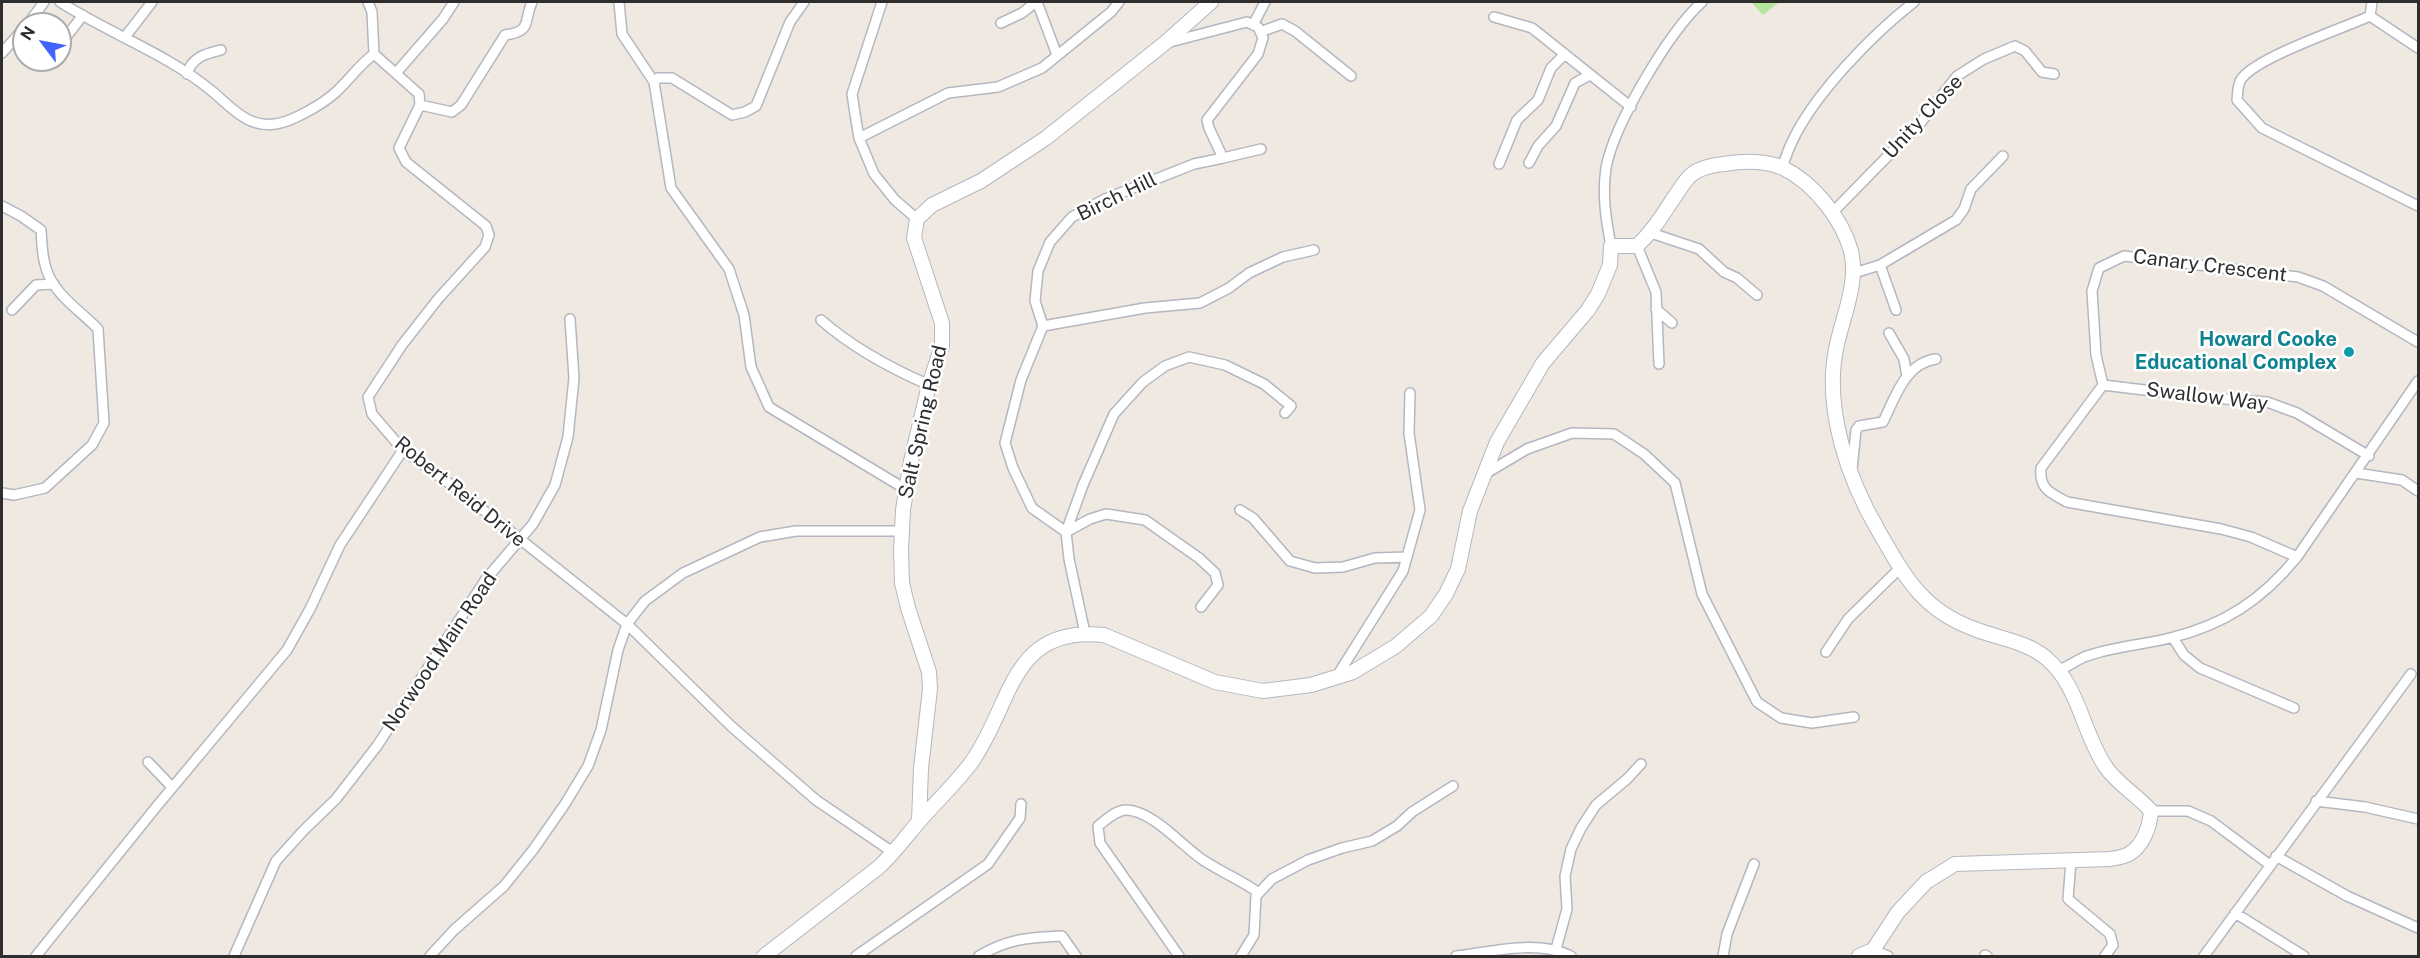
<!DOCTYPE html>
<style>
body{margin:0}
#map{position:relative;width:2420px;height:958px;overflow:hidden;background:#efe9e1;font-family:"Public Sans",sans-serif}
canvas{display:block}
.frame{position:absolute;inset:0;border:3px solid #2e2e2e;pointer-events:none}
.north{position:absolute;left:12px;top:12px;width:60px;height:60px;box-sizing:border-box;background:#fff;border:2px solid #ababab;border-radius:50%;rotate:302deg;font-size:16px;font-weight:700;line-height:24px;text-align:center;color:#2e2e2e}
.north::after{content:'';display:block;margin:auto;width:21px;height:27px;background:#4264fb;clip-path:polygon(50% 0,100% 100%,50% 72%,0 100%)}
</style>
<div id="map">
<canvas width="2420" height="958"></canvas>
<div class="frame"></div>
<div class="north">N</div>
</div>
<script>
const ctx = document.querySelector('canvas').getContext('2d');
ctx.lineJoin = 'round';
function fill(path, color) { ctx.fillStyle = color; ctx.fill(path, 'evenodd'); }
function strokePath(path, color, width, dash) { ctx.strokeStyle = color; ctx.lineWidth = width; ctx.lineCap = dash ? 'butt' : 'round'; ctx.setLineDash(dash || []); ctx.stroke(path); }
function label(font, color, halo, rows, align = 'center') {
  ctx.font = font + ' "Public Sans",sans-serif'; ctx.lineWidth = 5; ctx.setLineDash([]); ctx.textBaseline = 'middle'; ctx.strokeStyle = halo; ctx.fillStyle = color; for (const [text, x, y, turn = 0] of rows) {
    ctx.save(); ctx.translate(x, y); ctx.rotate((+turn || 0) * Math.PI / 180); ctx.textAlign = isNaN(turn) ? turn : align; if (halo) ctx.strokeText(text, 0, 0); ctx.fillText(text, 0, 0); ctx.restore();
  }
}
fill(new Path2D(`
 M1751,2H1779L1763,15Z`), '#b6e59e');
const street = new Path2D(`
 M60,2C110,34 168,54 213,92C232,108 248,128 275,124C292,122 323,104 336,92C349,80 359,65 374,54
 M368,2L372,12L374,54L419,94L420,105L399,148L406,162L486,226L489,235L485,247L438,299L402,345L368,397L372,414L403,450L458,490L627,624L731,726L816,800L894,853
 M619,2L622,34L654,82
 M804,2L790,22L756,106L745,112L732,115L672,78H658L654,82L671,188L729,269L744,315L751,367L769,407L907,490
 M882,2L852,94L856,120L859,138L874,174L895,200L917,219
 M1037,2L1057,55
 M2372,2L2370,16C2341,29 2260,56 2242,78C2237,84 2238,94 2237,100L2262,128L2418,206
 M2370,16L2418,48
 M1494,17L1532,28L1631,107
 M1001,23L1022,13L1036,2
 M28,24L44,2
 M1253,25L1265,2
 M1260,32L1282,24L1295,31L1351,76
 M125,37L152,2
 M60,45L83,15
 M2,53L24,28
 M396,73L443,19L454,2
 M187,74C192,57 205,54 221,50
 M420,105L452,112L461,105L505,35C533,31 523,22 532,2
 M859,138L948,93L998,87L1042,68L1111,12L1119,2
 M1223,158L1261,149
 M1529,163L1538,146L1556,126L1575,83L1590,75
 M1499,164L1517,120L1538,100L1551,68L1565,54
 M1782,168C1785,159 1788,150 1792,142C1814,94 1873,34 1914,2
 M2,206L21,216L41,230C42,243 42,257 46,268C53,294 81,311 98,329L104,423L92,445L45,488L14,495L2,493
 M1832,213L1922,121L1957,76L1984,59L2015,46L2025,51L2042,72L2054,74
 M1651,233L1699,249L1724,272L1737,278L1757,295
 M1611,246C1606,220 1602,195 1606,168C1614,124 1669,32 1702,2
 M1637,246L1656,292L1659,364
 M1880,265L1896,310
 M1854,273L1880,265L1956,220L1964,209L1971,189L2003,156
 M1656,309L1672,323
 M12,310L36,285L54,284
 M821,320C853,348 890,368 929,385
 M1043,326L1145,308L1200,303L1229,288L1249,273L1283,257L1314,250
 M1889,333L1904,359L1907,377
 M2103,385L2211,398L2267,402L2297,413L2369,456
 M1852,469L1856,430L1859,426L1883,422C1895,398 1905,363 1936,359
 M2356,473L2402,480L2418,491
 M1485,474L1527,449L1572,433L1614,434L1644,454L1675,483L1702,594L1757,702L1781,718L1812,723L1854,717
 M1240,510L1253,518L1290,561L1315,568L1343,567L1375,558L1407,557
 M2297,557L2251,537L2221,529L2067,502C2050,493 2039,489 2041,468L2103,385L2096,355L2092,291L2099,268L2124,256L2298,277L2323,286L2418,342
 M1201,607L1218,585L1215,573L1199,558L1145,520L1106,514L1090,519L1066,532L1083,485L1114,414L1143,382L1165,366L1189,357L1225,365L1264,384L1291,406L1285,413
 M1085,633L1069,559L1066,532L1032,508L1013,468L1005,443L1021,380L1043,326L1035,301L1038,271L1050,242L1072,217L1105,199L1194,164L1223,158L1209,128L1207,120L1258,54L1263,38L1258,27L1247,22L1170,42
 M2173,638L2184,655L2200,668L2294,708
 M1826,652L1848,619L1900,568
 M2060,670C2068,666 2076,661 2084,657C2111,647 2142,645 2170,638C2224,625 2262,600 2297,557L2418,381
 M1337,676L1403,571L1420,510L1409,433L1410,393
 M148,762L172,787
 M2316,801L2365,807L2418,819
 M2151,811H2188L2211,821L2270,865
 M2276,856L2347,896L2418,928
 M2071,861L2068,899L2110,934L2113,945L2105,956
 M2235,913L2304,956
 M1556,949L1567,909L1565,876L1571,849L1581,828L1596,805L1627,779L1641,764
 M1873,950L1888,956
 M1985,955L1987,956
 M36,956L157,806L287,650L310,609L340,545L403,450
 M234,956L276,861L303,831L336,799L377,746L469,605L486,579L533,524L555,485L568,437L574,378L570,319
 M430,956L454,930L504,886L533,850L565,804L588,766L601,730L618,650L627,624L645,601L683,573L760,537L796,531H904
 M856,956L988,864L1020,818L1021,804
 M979,956C1010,938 1028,938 1062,936L1076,956
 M1179,956L1100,843L1098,826C1106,820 1116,810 1126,810C1152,810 1183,847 1203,860C1221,872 1241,880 1259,893
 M1241,956L1254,935L1256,896L1272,879L1308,860L1342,848L1372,841L1397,826L1412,812L1453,786
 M1456,956C1493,952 1537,939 1571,956
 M1723,956L1727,934L1754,864
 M2204,956L2411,674`);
const secondary = new Path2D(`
 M919,821L921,768L930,689L929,672L908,608L902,583L901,550L903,510L911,461L929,385L942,346V323L914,238L917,219L932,205L981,181L1046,138L1165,43L1211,2
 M764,956L879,867C895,852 907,835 922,818C938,800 956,783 971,763C1013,705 1009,625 1104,635L1215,682L1263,691L1311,685L1353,672L1396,646L1431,616L1446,594L1458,569L1470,511L1497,442L1543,363L1588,310L1598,294L1610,265L1611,246H1637C1652,232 1662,216 1673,199C1679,191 1684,181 1691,175C1699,168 1714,165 1724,164C1742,161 1765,160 1783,168C1814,183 1842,219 1851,251C1859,283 1842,318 1836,349C1824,409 1848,479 1878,530C1904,575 1921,609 1972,628C1996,638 2026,641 2046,658C2079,685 2082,731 2105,766C2117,784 2137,795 2151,811C2150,826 2143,846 2129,854C2124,857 2116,858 2110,859L1955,864L1926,882L1898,912L1873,950L1859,956`);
strokePath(street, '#b4b7c1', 12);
strokePath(secondary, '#b4b7c1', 16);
strokePath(street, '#fff', 9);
strokePath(secondary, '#fff', 14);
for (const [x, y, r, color] of [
 [2349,352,6,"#0f9aa8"]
]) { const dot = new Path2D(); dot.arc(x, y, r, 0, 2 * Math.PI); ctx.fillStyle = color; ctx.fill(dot); strokePath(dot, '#fff', 2); }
label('20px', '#2e2e2e', '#fff', [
 ["Unity Close",1923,117,-47],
 ["Birch Hill",1117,197,-26],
 ["Canary Crescent",2210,266,7],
 ["Swallow Way",2207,397,7],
 ["Salt Spring Road",923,422,-77],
 ["Robert Reid Drive",460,492,39],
 ["Norwood Main Road",440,652,-56]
]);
label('bold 20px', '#0d838f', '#fff', [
 ["Howard Cooke",2337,340],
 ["Educational Complex",2337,363]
], 'right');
</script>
